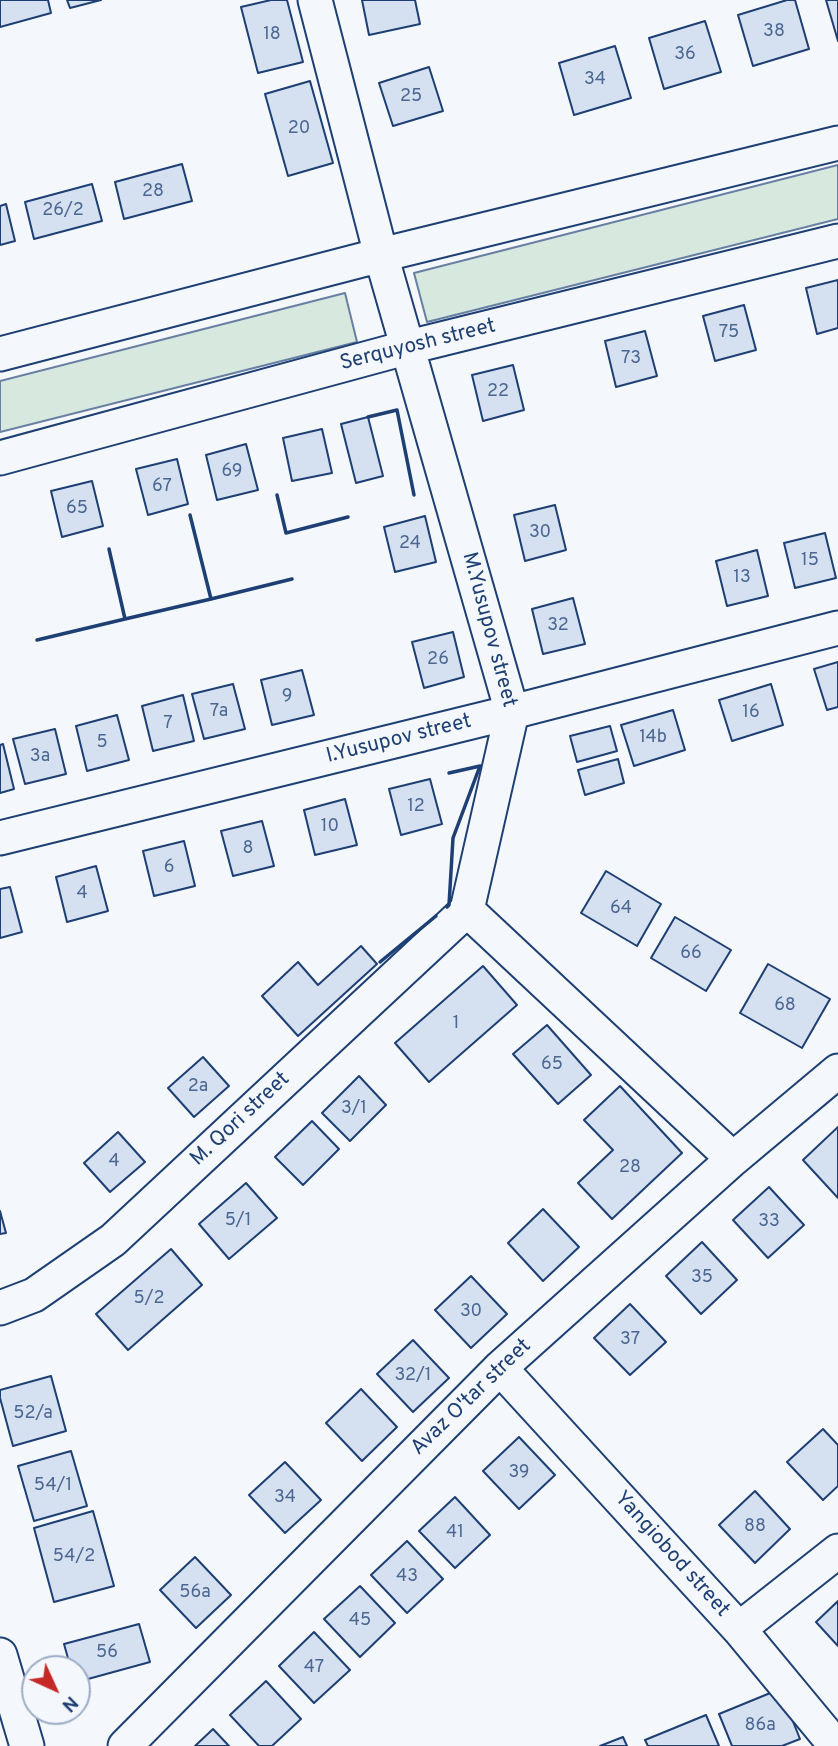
<!DOCTYPE html>
<style>
body{margin:0}
#map{position:relative;width:838px;height:1746px;overflow:hidden;background:#f4f7fb;font-family:Overpass,sans-serif}
canvas{display:block}
.north{position:absolute;left:21px;top:1655px;width:70px;height:70px;box-sizing:border-box;background:#f4f7fb;border:2px solid #9eadc5;border-radius:50%;rotate:135deg;font-size:19px;font-weight:700;line-height:28px;text-align:center;color:#1d3f73}
.north::after{content:'';display:block;margin:auto;width:24px;height:32px;background:#c62828;clip-path:polygon(50% 0,100% 100%,50% 72%,0 100%)}
</style>
<div id="map">
<canvas width="838" height="1746"></canvas>
<div class="north">N</div>
</div>
<script>
const ctx = document.querySelector('canvas').getContext('2d');
ctx.lineJoin = 'round';
function fill(path, color) { ctx.fillStyle = color; ctx.fill(path, 'evenodd'); }
function strokePath(path, color, width, dash) { ctx.strokeStyle = color; ctx.lineWidth = width; ctx.lineCap = dash ? 'butt' : 'round'; ctx.setLineDash(dash || []); ctx.stroke(path); }
function label(font, color, halo, rows, align = 'center') {
  ctx.font = font + ' Overpass,sans-serif'; ctx.lineWidth = 5; ctx.setLineDash([]); ctx.textBaseline = 'middle'; ctx.strokeStyle = halo; ctx.fillStyle = color; for (const [text, x, y, turn = 0] of rows) {
    ctx.save(); ctx.translate(x, y); ctx.rotate((+turn || 0) * Math.PI / 180); ctx.textAlign = isNaN(turn) ? turn : align; if (halo) ctx.strokeText(text, 0, 0); ctx.fillText(text, 0, 0); ctx.restore();
  }
}
const green = new Path2D(`
 M838,165V219L427,322L414,273Z
 M345,293L357,342L0,432V381Z`);
fill(green, '#d7e8df');
strokePath(green, '#687fa3', 2);
const building = new Path2D(`
 M0,0H48L51,13L0,27Z
 M67,0H101L70,8Z
 M271,0H287L303,62L258,73L241,7Z
 M362,0H415L420,24L369,35Z
 M787,0H795L809,49L753,66L738,15Z
 M826,0H838V41Z
 M705,21L721,72L664,89L649,38Z
 M615,46L631,98L574,115L559,63Z
 M429,67L443,111L393,126L379,83Z
 M310,81L333,163L288,176L265,94Z
 M182,164L192,201L124,219L115,182Z
 M92,184L102,221L34,239L25,202Z
 M6,204L15,241L0,245V206Z
 M838,280V328L817,334L806,288Z
 M744,305L756,350L715,361L703,316Z
 M645,331L657,376L616,387L605,341Z
 M513,365L524,410L483,421L472,375Z
 M368,417L383,476L356,483L341,424Z
 M322,429L332,473L292,481L283,438Z
 M246,444L258,490L217,500L206,455Z
 M177,459L188,504L148,515L136,469Z
 M92,481L103,526L62,537L51,491Z
 M555,505L566,550L525,561L514,515Z
 M425,516L436,562L395,572L384,527Z
 M825,533L836,578L795,588L784,543Z
 M757,550L768,596L727,606L716,561Z
 M573,598L585,644L543,654L532,609Z
 M453,632L464,677L424,688L412,642Z
 M838,662V707L827,710L814,669Z
 M302,670L314,715L272,725L261,680Z
 M233,684L245,729L204,739L192,694Z
 M771,684L783,725L732,741L719,700Z
 M183,695L194,741L153,751L142,706Z
 M673,710L685,750L634,766L621,725Z
 M117,715L129,760L87,771L76,726Z
 M610,726L617,751L577,762L570,736Z
 M55,729L66,774L25,784L13,739Z
 M3,744L14,789L0,793V745Z
 M618,759L624,783L585,795L578,770Z
 M430,779L442,824L401,835L389,789Z
 M345,799L357,845L315,855L304,810Z
 M262,821L274,866L233,876L221,831Z
 M184,841L195,886L154,896L143,851Z
 M96,866L108,911L67,922L56,877Z
 M606,871L661,904L637,946L581,913Z
 M10,887L22,932L0,938V889Z
 M675,917L731,950L706,991L651,958Z
 M361,946L377,964L298,1036L262,996L298,962L318,985Z
 M768,964L830,999L802,1048L740,1013Z
 M483,966L517,1005L429,1082L395,1043Z
 M547,1025L591,1075L558,1104L513,1054Z
 M203,1057L229,1086L194,1117L168,1088Z
 M359,1076L386,1105L350,1141L322,1113Z
 M620,1086L682,1153L612,1219L578,1183L613,1150L584,1120Z
 M312,1121L339,1149L303,1185L275,1157Z
 M838,1127V1198L803,1160Z
 M118,1132L145,1162L110,1192L84,1163Z
 M246,1183L277,1218L229,1259L199,1224Z
 M769,1187L804,1225L768,1258L733,1220Z
 M543,1209L579,1247L543,1281L508,1243Z
 M0,1211L6,1233L0,1234Z
 M702,1242L737,1280L701,1314L666,1276Z
 M171,1249L202,1285L128,1350L96,1314Z
 M471,1276L507,1314L471,1348L435,1310Z
 M630,1304L666,1342L630,1375L594,1338Z
 M413,1340L449,1378L413,1412L377,1374Z
 M51,1376L66,1431L13,1446L0,1398V1390Z
 M361,1389L397,1427L362,1461L326,1423Z
 M823,1429L838,1445V1486L823,1500L787,1462Z
 M519,1437L555,1475L519,1509L483,1471Z
 M71,1451L87,1506L34,1521L18,1466Z
 M285,1462L321,1500L285,1533L249,1495Z
 M755,1491L790,1529L755,1563L719,1525Z
 M455,1497L490,1535L455,1568L419,1531Z
 M93,1511L114,1586L54,1602L34,1528Z
 M407,1541L443,1579L407,1613L371,1575Z
 M195,1557L231,1595L196,1628L160,1590Z
 M360,1586L395,1623L360,1657L324,1619Z
 M838,1601V1646L816,1622Z
 M139,1624L150,1662L77,1682V1669H71L64,1644Z
 M314,1632L350,1670L314,1703L279,1666Z
 M266,1681L301,1719L272,1746H259L230,1715Z
 M780,1689L800,1739L782,1746H732L719,1714Z
 M706,1715L719,1746H648L645,1740Z
 M213,1729L229,1746H195Z
 M623,1737L627,1746H600Z`);
fill(building, '#d5e0f0');
strokePath(building, '#1d3f73', 2);
const minor = new Path2D(`
 M315,0L381,255L512,712L467,910
 M0,354L381,255L838,143
 M0,458L409,347L838,241
 M0,838L512,712L838,628
 M467,910L733,1159
 M0,1308L34,1295L113,1240L467,910
 M500,1368L739,1629L836,1746
 M739,1629L838,1551
 M0,1655L27,1746
 M125,1746L500,1368L733,1159L838,1071`);
strokePath(minor, '#1d3f73', 37);
strokePath(minor, '#f4f7fb', 33);
strokePath(new Path2D(`
 M368,417L397,410L414,495
 M277,495L286,533L348,517
 M190,515L211,599L292,579
 M109,549L125,619L211,599
 M37,640L125,619
 M447,907L449,905L453,838L480,766L449,773
 M380,962L436,916`), '#1d3f73', 3.5);
label('18px', '#4b6792', null, [
 ["38",774,32],
 ["18",272,35],
 ["36",685,55],
 ["34",595,80],
 ["25",411,97],
 ["20",299,129],
 ["28",153,192],
 ["26/2",63,211],
 ["75",729,333],
 ["73",631,359],
 ["22",498,392],
 ["69",232,472],
 ["67",162,487],
 ["65",77,509],
 ["30",540,533],
 ["24",410,544],
 ["15",810,561],
 ["13",742,578],
 ["32",558,626],
 ["26",438,660],
 ["9",287,697],
 ["7a",219,712],
 ["16",751,713],
 ["7",168,724],
 ["14b",653,738],
 ["5",102,743],
 ["3a",40,757],
 ["12",416,807],
 ["10",330,827],
 ["8",248,849],
 ["6",169,868],
 ["4",82,894],
 ["64",621,909],
 ["66",691,954],
 ["68",785,1006],
 ["1",456,1024],
 ["65",552,1065],
 ["2a",198,1087],
 ["3/1",354,1109],
 ["4",114,1162],
 ["28",630,1168],
 ["5/1",238,1221],
 ["33",769,1222],
 ["35",702,1278],
 ["5/2",149,1299],
 ["30",471,1312],
 ["37",630,1340],
 ["32/1",413,1376],
 ["52/a",33,1414],
 ["39",519,1473],
 ["54/1",53,1486],
 ["34",285,1498],
 ["88",755,1527],
 ["41",455,1533],
 ["54/2",74,1557],
 ["43",407,1577],
 ["56a",195,1593],
 ["45",360,1621],
 ["56",107,1653],
 ["47",314,1668],
 ["86a",760,1726]
]);
label('21px', '#1d3f73', '#f4f7fb', [
 ["Serquyosh street",418,346,-14],
 ["M.Yusupov street",488,630,75],
 ["I.Yusupov street",399,740,-14],
 ["M. Qori street",241,1120,-43],
 ["Avaz O'tar street",472,1398,-44],
 ["Yangiobod street",671,1555,48]
]);
</script>
